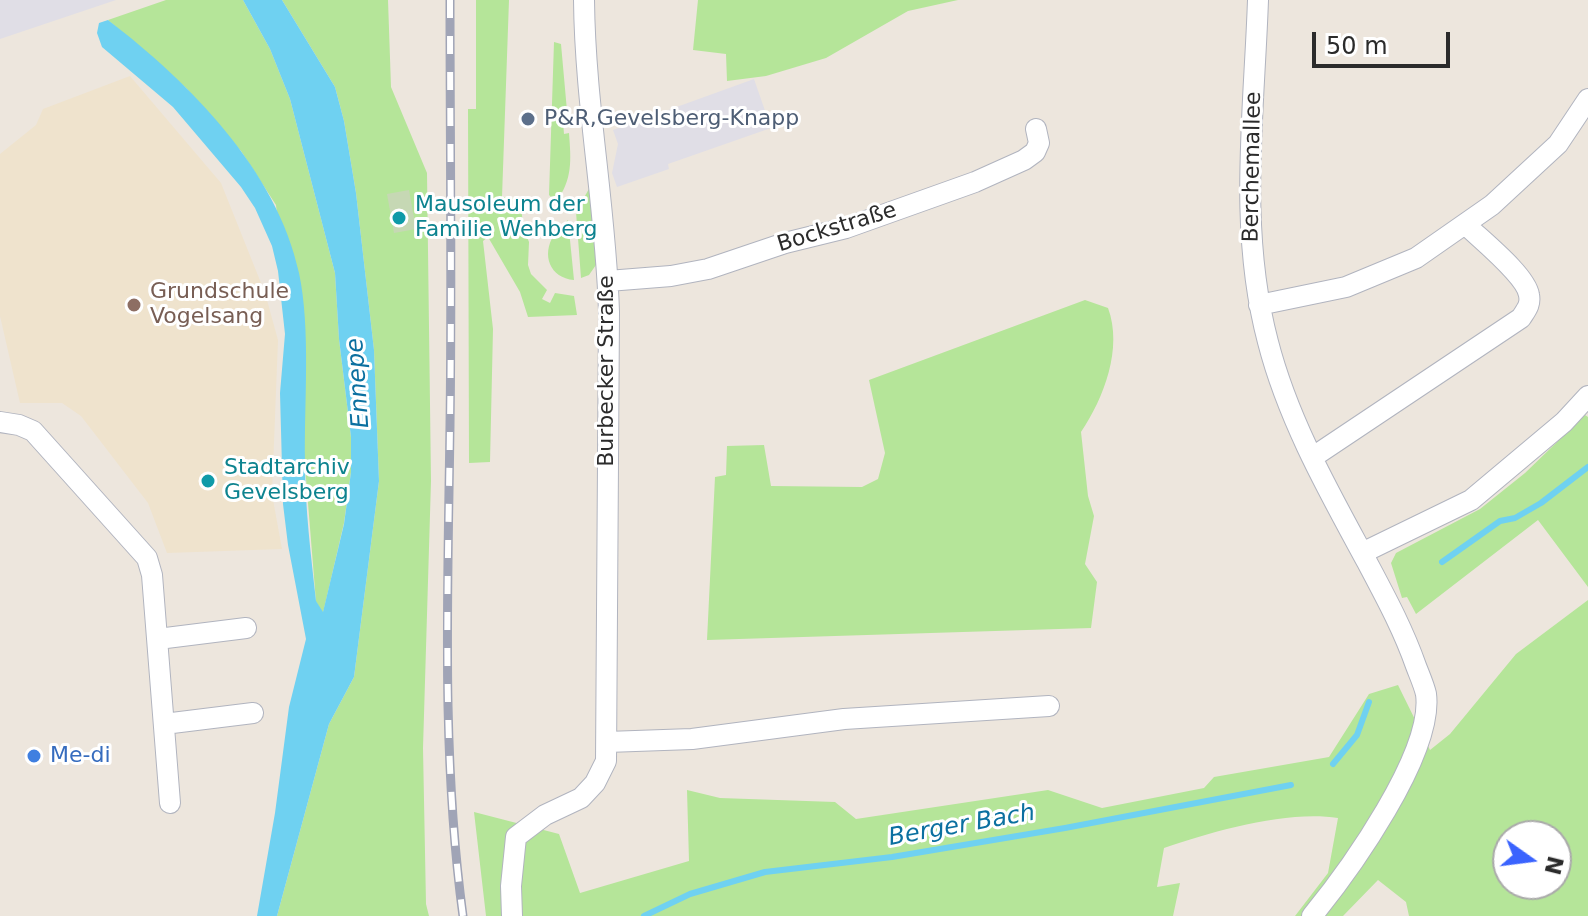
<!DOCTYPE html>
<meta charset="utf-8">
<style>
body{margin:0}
#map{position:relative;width:1588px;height:916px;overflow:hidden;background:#ede6dd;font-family:"DejaVu Sans",sans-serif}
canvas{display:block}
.north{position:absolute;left:1492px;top:820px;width:80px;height:80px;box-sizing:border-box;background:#fff;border:2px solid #aaa;border-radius:50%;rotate:104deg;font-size:22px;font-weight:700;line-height:32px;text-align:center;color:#2b2b2b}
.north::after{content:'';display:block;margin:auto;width:28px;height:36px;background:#3a63fe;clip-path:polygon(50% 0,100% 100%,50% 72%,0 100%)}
.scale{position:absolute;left:1312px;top:32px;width:138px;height:36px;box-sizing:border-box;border:4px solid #2b2b2b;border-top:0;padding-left:10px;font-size:24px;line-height:28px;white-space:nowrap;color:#2b2b2b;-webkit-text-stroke:6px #fff;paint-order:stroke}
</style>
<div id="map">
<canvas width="1588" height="916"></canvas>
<div class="north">N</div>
<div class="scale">50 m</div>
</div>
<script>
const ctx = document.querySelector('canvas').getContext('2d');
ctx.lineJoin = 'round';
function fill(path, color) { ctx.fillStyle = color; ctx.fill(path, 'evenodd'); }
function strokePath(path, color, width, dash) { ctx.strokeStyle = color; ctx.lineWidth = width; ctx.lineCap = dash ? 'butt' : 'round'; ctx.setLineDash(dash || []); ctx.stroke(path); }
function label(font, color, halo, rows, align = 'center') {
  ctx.font = font + ' "DejaVu Sans",sans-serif'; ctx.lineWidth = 6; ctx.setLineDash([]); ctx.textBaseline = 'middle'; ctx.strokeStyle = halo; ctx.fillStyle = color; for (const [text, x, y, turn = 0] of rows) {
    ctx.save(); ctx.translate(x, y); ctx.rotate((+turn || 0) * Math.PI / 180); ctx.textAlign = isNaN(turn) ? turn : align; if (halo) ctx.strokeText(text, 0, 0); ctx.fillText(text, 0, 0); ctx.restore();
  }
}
fill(new Path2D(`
 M0,0H116L0,39Z
 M754,79L771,128L668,164L669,169L617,187L612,173L618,144L613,130Z`), '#e0dee6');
fill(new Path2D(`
 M130,76L221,183L265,293L278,340L272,494L282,549L167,553L148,503L81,416L62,403H20L0,316V154L36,125L43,109Z`), '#efe3cd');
fill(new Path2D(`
 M166,0H243L270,49L290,99L335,273L339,339L351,437V472L344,523L323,613L316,602L305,466L276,205L241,151L186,88L108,20Z
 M282,0H388L391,87L427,173L431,481L423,748L426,904L429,916H277L329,724L354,677L379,481L374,350L356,193L344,121L335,87Z
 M476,0H509L502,197L518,198L520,201L524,230L529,242L528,265L531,274L547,290L542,299L550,303L555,293L574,296L577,315L528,317L520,292L488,237L483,241L493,329L490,462L469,463L468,109H476Z
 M698,0H958L908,11L826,58L766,76L727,81L726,54L693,50Z
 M554,42L561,44L568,122H563L564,134L569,133C571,160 573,179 556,202L549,195Z
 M590,187L598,262L589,275L581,278L576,212Z
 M568,220L574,280C550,278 541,255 554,235C557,230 563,225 568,220Z
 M1085,300L1108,308C1123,348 1104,398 1081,432L1088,496L1094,516L1085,564L1097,582L1091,628L707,640L715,477L726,475L727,446L764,445L771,486L862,487L878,479L885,453L869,380Z
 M1585,415L1588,417V587L1538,520L1416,614L1407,597L1402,598L1391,563L1396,553L1480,509L1525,473Z
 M1588,600V916H1409L1406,902L1378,880L1343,916H1295L1328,873L1338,818C1287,810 1214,831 1164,848L1157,887L1180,883L1173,916H486L474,812L559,834L580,893L689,861L687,790L720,798L835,802L856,819L1048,790L1102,808L1204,788L1214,777L1329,757L1369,694L1398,685L1430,750L1450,734L1516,654ZM1508,836H1556V884H1508Z`), '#b5e599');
fill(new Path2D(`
 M409,190L416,229L394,233L387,194Z`), '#c6d8b4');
fill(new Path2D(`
 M243,0H282L335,87L344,121L356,193L374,350L379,481L354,677L329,724L277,916H257L275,813L289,707L306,639L288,545L283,504L280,393L285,334L278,271L272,246L255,208L241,187L173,107L102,47L97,33L99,23L108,20C189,82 277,170 299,273C311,330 304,403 305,462C305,508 311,555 316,601L323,612L344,524L351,472V437L339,339L335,273L290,99L270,49Z`), '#6fd1f1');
strokePath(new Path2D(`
 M1442,562L1500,521L1515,518L1541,503L1588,467
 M1333,764L1357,735L1369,702
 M644,916L690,894L765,872L892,857L1065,828L1291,785`), '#6fd1f1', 6);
const minor = new Path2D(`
 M1258,0C1254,115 1238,229 1268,342C1288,420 1329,492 1367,562C1385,596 1403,629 1416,666C1419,674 1424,685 1426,694C1434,753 1349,871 1312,916
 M608,281L671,276L708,269L785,243L846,228L975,182L1024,160L1035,152L1039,143L1036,129
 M1259,305L1346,287L1416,258L1492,205L1558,144L1588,99
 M0,422L19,425L33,431L147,558L152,575L170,803
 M1313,457L1521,318C1526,310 1531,305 1529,295C1526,275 1480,239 1465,224
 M1362,553L1471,500L1564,422L1588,396
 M158,639L246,628
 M164,724L253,713
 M607,742L692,739L844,719L1049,706
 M512,916L511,886L516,837L545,815L581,798L595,783L606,761L609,312C606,208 585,104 584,0`);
strokePath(minor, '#b1b4bf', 22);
strokePath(minor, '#fff', 20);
const rail = new Path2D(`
 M450,0C450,142 452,283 450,425C448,588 441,754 463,916`);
strokePath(rail, '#a0a4b6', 9);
strokePath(rail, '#fff', 6, [18]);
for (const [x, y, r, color] of [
 [528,119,8,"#5c6f8a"],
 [399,218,8,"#0f9aa8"],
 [134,305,8,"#8d6e63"],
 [208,481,8,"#0f9aa8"],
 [34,756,8,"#3f7fe0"]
]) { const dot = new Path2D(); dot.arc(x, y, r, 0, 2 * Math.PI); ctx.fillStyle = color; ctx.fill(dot); strokePath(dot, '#fff', 3); }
label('22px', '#4e5e75', '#fff', [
 ["P&R,Gevelsberg-Knapp",544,119]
], 'left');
label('22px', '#2b2b2b', '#fff', [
 ["Berchemallee",1253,167,-89],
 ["Bockstraße",837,228,-17],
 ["Burbecker Straße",607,371,-90]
]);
label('22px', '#0d838f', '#fff', [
 ["Mausoleum der",415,205],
 ["Familie Wehberg",415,230],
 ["Stadtarchiv",224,468],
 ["Gevelsberg",224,493]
], 'left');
label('22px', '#785e54', '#fff', [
 ["Grundschule",150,292],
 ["Vogelsang",150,317]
], 'left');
label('22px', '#366cbe', '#fff', [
 ["Me-di",50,756]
], 'left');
label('italic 24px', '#0b70a0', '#fff', [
 ["Ennepe",359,383,-94],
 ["Berger Bach",962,826,-10]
]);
</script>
